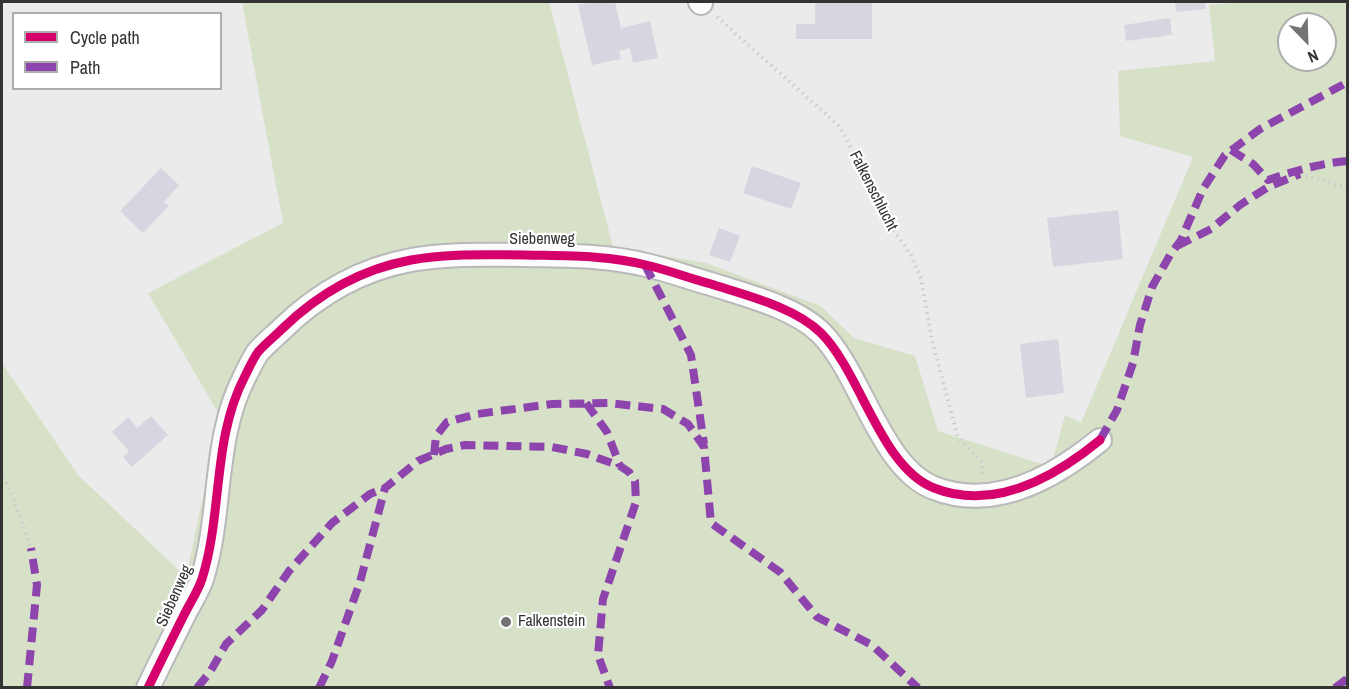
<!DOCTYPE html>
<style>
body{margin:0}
#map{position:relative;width:1349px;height:689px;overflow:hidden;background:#ebebeb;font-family:"Archivo Narrow",sans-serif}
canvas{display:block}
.frame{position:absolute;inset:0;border:3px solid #333334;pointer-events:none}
.legend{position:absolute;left:12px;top:12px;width:210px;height:78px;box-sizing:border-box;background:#fff;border:2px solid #adadae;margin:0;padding:8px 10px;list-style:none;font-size:18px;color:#333334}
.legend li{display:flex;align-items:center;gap:12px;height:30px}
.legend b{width:30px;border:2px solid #adadae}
.north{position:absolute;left:1277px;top:12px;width:60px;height:60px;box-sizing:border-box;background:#fff;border:2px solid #adadae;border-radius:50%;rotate:157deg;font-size:16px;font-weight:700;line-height:24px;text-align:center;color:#333334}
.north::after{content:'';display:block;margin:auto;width:21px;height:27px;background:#737374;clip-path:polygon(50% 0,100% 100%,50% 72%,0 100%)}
</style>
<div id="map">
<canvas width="1349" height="689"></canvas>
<div class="frame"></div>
<ul class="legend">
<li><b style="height:8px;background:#d6006c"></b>Cycle path</li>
<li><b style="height:8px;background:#8e44ad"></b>Path</li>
</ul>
<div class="north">N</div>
</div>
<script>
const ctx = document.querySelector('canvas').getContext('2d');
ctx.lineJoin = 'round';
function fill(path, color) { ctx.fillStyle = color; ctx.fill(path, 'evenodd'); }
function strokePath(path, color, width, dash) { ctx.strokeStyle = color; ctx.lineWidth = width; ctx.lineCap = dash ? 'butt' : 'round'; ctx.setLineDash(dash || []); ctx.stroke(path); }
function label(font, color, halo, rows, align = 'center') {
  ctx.font = font + ' "Archivo Narrow",sans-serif'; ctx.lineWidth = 4.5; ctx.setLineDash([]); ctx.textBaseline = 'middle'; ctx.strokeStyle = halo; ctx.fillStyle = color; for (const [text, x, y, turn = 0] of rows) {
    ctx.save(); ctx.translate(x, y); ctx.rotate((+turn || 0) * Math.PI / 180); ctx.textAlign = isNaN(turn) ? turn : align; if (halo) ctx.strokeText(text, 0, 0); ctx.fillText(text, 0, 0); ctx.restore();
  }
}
fill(new Path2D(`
 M242,2H549L613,247L706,263L821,306L854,338L915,356L938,431L1051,467L1065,415L1081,423L1193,157L1120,136L1118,71L1215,61L1209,5L1248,2H1347V687H2V363L78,475L186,577L220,416L148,293L283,223ZM1289,24H1325V60H1289Z`), '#d6e1c8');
fill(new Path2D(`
 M592,2H615L621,28L650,21L658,58L633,63L630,48L619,51L621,59L592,65L578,5Z
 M815,2H872V39H796V24H815Z
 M1175,2H1205L1206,9L1176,12Z
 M1170,18L1172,35L1126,41L1124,25Z
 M752,166L801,183L791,209L743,193Z
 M161,168L179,185L164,202L169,206L143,233L120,211Z
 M1118,210L1123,259L1053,267L1047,218Z
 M719,228L740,236L730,262L709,255Z
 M1058,339L1064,393L1026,398L1020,344Z
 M151,416L168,435L132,467L123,457L129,451L112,432L128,417L137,428Z`), '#d6d6e1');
const street = new Path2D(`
 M700,2L701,3
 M148,688C160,663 172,639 184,615C190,603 198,591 202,579C223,512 212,439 245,376C249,368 253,359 258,352C265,344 275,336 282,329C318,294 362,269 411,260C448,253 488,255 525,255C566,256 606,255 646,265C668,270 689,278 711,284C745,295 795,307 821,333C861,373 881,468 934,488C995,512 1055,477 1100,440`);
strokePath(street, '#b9b9b9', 26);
strokePath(new Path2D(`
 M717,17L838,125L883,203L886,219L911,255L921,279L932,340L958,438L982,462L983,474
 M1300,174L1348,188
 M2,478L8,485L31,548`), '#ccc', 4, [1.5, 4.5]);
strokePath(street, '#fcfcfc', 22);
strokePath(new Path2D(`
 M1231,150L1253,164L1268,180C1294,171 1321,163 1348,161
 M1177,246L1211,229L1240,205L1268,187L1300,174
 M645,265L691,355L704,444
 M586,403L607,432L620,466
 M1100,440L1117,410L1133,363L1140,325L1152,287L1170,255L1181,240L1203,189L1225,155L1260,129L1348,82
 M434,455L436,436L447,422L477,414L552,404L608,403L663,409L688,424L704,447L711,523L780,572L817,617L872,645L918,688
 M27,688L37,585L31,548
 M197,688L210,672L226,644L262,610L289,571L332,523L370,494L385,488
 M319,688L332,661L360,582L385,488L418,461L446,449L465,445L552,447L587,454L620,466L629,472L635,481L636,502L603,599L598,655L610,688
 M1335,688L1348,678`), '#8e44ad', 8, [15, 8]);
strokePath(new Path2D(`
 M148,688C160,663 172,639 184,615C190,603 198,591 202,579C223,512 212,439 245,376C249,368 253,359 258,352C265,344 275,336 282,329C318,294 362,269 411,260C448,253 488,255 525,255C566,256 606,255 646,265C668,270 689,278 711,284C745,295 795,307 821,333C861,373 881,468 934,488C995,512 1055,477 1100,440`), '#d6006c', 9);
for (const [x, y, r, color] of [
 [506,622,6,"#737374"]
]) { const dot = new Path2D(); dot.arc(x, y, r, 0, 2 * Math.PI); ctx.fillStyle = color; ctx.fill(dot); strokePath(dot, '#fff', 2); }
label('16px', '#333334', '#fff', [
 ["Falkenschlucht",873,191,63],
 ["Siebenweg",542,240],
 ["Siebenweg",175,596,-66]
]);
label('16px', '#333334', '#fff', [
 ["Falkenstein",518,622]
], 'left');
</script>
